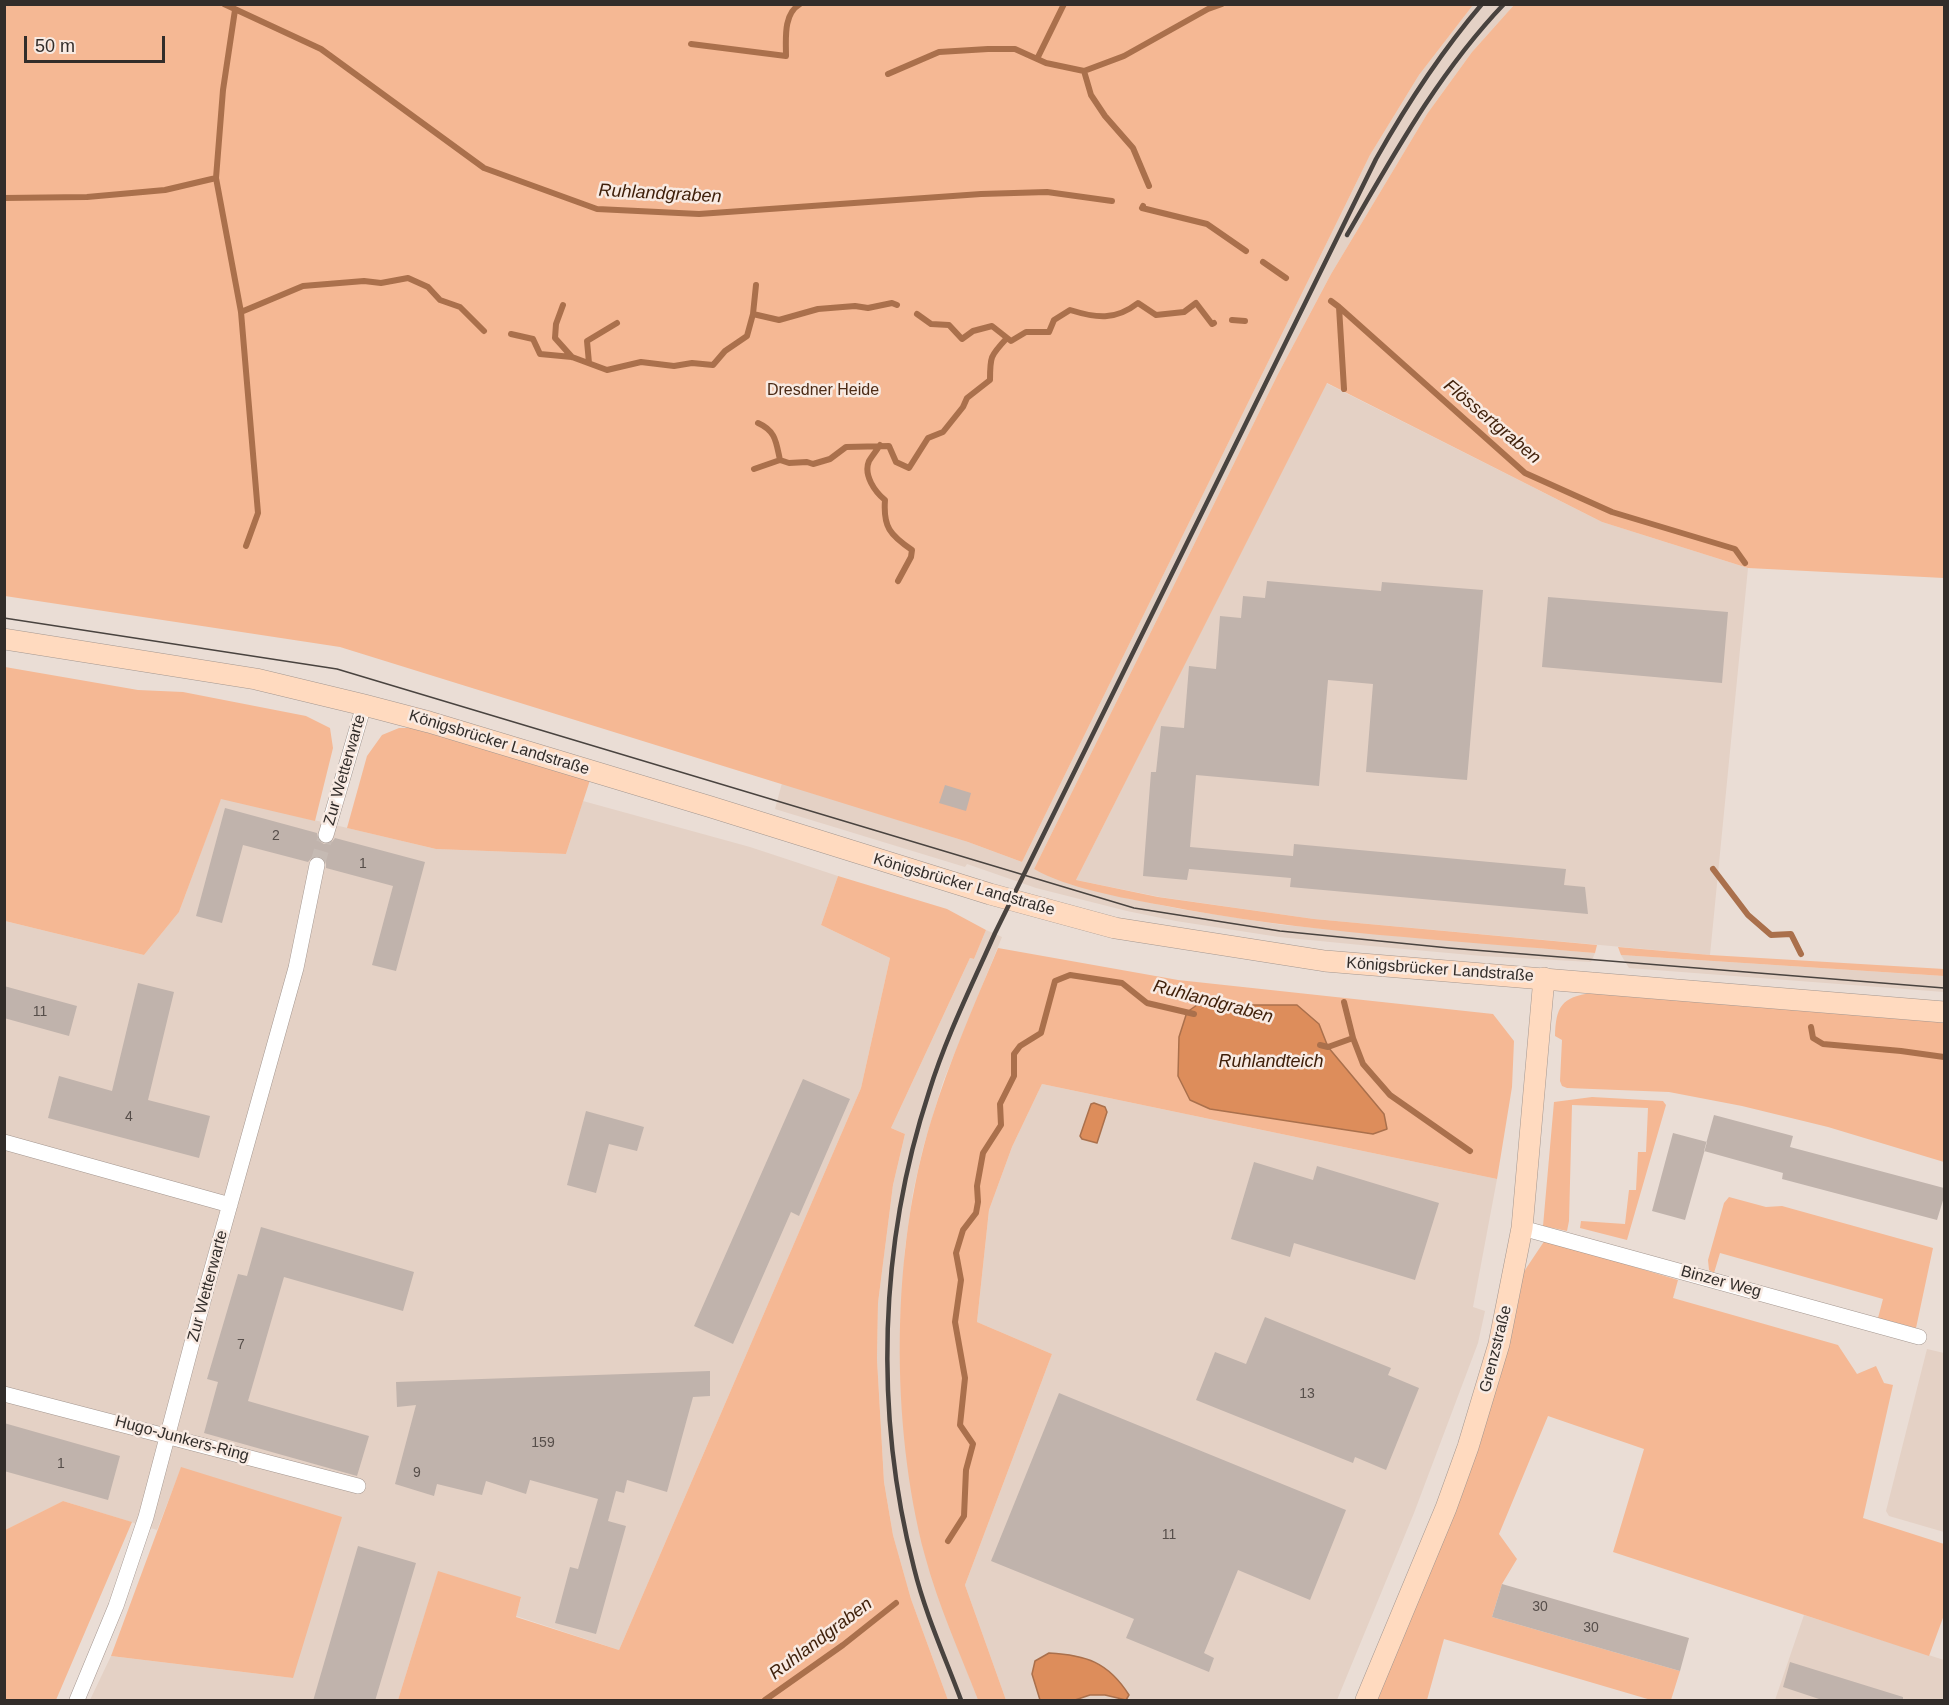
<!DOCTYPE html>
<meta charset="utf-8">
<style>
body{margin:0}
#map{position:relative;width:1949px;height:1705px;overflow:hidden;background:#eaddd5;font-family:Arial,sans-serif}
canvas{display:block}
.frame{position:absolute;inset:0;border:6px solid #322d2a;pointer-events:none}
.scale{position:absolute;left:24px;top:36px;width:141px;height:27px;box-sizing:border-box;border:3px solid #322d2a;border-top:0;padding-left:8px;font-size:18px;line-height:21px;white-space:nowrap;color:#322d2a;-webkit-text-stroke:4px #f8eae2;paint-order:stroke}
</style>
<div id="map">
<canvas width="1949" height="1705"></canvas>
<div class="frame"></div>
<div class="scale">50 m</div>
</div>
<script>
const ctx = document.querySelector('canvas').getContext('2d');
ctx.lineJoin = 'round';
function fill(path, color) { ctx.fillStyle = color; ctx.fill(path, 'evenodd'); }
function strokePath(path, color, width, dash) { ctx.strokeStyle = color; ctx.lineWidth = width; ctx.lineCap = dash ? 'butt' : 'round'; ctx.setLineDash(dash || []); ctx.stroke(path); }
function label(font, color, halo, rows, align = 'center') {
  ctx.font = font + ' Arial,sans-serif'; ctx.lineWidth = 5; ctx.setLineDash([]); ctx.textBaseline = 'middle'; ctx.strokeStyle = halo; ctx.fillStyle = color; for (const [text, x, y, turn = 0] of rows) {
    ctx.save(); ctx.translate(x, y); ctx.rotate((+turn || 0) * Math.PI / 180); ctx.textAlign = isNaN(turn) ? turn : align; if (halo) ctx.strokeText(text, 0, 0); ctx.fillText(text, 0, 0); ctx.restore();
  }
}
fill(new Path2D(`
 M1473,5H1514L1472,52L1427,114L1331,274L1278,374L1034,869L1075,885L1131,899L1180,909L1283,925L1595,953L1591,962L1482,956L1371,946L1279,937L1176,921L1127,911L1036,888L967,864L965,867L775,809L782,783L968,842L1022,862L1370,155L1419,75Z
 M1326,383L1602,522L1748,568L1710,955L1314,919L1160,897L1076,880Z
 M221,798L436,849L566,854L583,801L750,847L838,876L821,925L890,958L861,1088L619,1650L516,1616L521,1598L438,1572L398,1700H90L111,1656L293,1678L181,1468L157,1530L63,1501L5,1530V921L144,955L179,912Z
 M986,930L1002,937L943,1082L923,1148L913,1192L905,1248L901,1308L900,1368L908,1462L915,1510L926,1557L939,1597L978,1700H948L911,1599L893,1535L884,1482L877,1359L878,1303L893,1185L905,1134L891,1128L970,958L974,959Z
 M1621,955L1944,976V992L1629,968Z
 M1042,1084L1497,1179L1473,1307L1485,1311L1478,1343L1414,1513L1337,1700H1006L965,1585L1052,1354L977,1322L989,1210L1012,1147Z
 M1927,1349L1944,1353V1532L1889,1516L1886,1511Z
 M1804,1615L1944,1660V1700H1775Z`), '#e4d1c5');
fill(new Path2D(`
 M4,5H1473L1419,75L1370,155L1022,862L968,842L340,647L5,596Z
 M1514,5H1944V578L1748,568L1602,522L1327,383L1076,880L1158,897L1314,919L1597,945L1595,953C1450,940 1303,933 1161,905C1123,898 1067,888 1034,869L1278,374L1331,274L1427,114L1472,52Z
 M5,667L138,690L183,692L306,716L330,728L333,748L315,821L221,799L179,912L144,955L5,921Z
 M399,728H422L590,780L566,854L436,849L347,828L367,756L382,735Z
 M838,876L947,909L986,930L974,959L970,958L891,1128L905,1134L893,1185L878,1303L877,1359L884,1482L893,1535L911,1599L948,1700H398L438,1571L521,1597L516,1617L619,1650L861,1088L890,958L821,925Z
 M1618,947L1710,955L1944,969V976L1621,955Z
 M998,948L1178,980L1493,1014L1514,1041L1512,1087L1497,1179L1042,1084L1012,1147L989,1210L977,1322L1052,1354L965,1585L1006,1700H978C960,1653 938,1605 925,1556C890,1424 891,1251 931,1121C949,1062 974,1005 998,948ZM1319,1024L1328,1047L1386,1129L1373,1134L1210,1109Z
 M1592,993L1944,1022V1162L1828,1127L1742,1106L1669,1092L1567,1088L1562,1086L1560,1081L1562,1040L1555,1036C1556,1007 1561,997 1592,993Z
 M1592,1097L1663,1101L1666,1105L1627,1240L1580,1228L1581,1221L1625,1224L1629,1190H1636L1638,1152H1646L1648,1108L1572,1105L1569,1221L1567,1231L1543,1226L1554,1102Z
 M1729,1197L1766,1207L1782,1206L1933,1248L1916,1328L1878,1318L1883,1299L1720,1253L1714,1273L1709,1270L1708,1260L1724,1203Z
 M1545,1240L1678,1280L1673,1298L1838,1345L1857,1374L1876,1366L1884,1383L1893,1385L1863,1518L1944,1544V1615L1929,1656L1613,1552L1644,1449L1548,1416L1499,1534L1517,1559L1502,1584L1492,1617L1680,1671L1671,1700H1651L1444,1639L1427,1700H1366L1446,1508L1511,1291Z
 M181,1467L342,1517L293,1678L111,1656Z
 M63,1501L132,1522L56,1700H5V1530Z`), '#f5b894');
const water = new Path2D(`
 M1197,1005H1297L1319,1024L1328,1047L1384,1114L1387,1129L1373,1134L1210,1109L1190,1100L1178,1076L1179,1037L1187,1012Z
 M1094,1103L1105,1107L1107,1112L1097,1143L1082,1139L1080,1136L1091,1104Z
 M1049,1653C1086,1655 1108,1662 1129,1695L1126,1700L1105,1695H1090L1075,1700H1040L1032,1674L1035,1661Z`);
fill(water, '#dd8d5b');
strokePath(water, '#aa704c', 1.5);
strokePath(new Path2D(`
 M224,4L321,49L484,168L597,209L699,214L981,194L1047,192L1112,201
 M235,10L223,90L216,178L241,312L258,513L246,546
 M691,44L786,56C786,39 783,14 800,4
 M1037,59L1064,4
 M888,74L939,52L988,49H1015L1046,63L1084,71
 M1149,186L1133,148L1105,116L1091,95L1084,71L1124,56L1208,9L1222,4
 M4,198L87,197L165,190L216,178
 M1143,206L1142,208L1207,224L1246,251
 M1263,262L1286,278
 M1331,301L1339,307L1344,389
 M563,305L556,324L555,338L572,357
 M1339,307L1525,473L1612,512L1735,549L1745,563
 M241,312L303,286L364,281L381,283L408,278L428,287L440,300L460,307L484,331
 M753,314L756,285
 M917,314L931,324L949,325L962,339L973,331L992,326L1011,341L1026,332H1049L1054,320L1070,310C1096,318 1115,321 1138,303L1156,315L1184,312L1196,303L1212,324L1214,323
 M1232,320L1245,321
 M511,334L533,339L540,354L572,357L607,370L641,362L674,366L692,363L713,365L725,351L747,336L753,314L779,320L818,309L855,306L868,308L892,303L897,305
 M589,363L587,341L617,323
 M758,423C776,431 776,442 780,460
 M880,445C877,450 872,456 869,461C863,475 875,492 885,500C883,527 890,535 912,550L911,557L898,581
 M754,469L780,460L789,463L807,462L813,464L830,459L846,447L889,446L896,462L909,468L928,438L943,432L963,407L967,398L990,380C990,357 990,356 1007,338
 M1713,869L1748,915L1771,935L1791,934L1801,954
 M1811,1027L1813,1038L1823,1044L1901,1051L1944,1057
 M1353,1038L1363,1064L1390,1095L1470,1151
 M1320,1045L1328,1047L1353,1038L1344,1002
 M948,1541L964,1516L966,1470L973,1444L960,1425L965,1378L955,1322L961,1280L956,1253L963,1230L976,1213L978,1202L977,1186L983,1153L1001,1125L1000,1104L1014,1076V1054L1020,1046L1041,1033L1055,981L1070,975L1122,983L1147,1003L1194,1014
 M765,1700L843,1645L896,1603`), '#aa704c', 6);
fill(new Path2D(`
 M1267,581L1381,591L1382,582L1483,590L1467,780L1366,772L1373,684L1328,680L1319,786L1196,775L1190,847L1293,856L1294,844L1566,869L1564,885L1585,887L1588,914L1290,887L1291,878L1189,869L1187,880L1143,876L1151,772H1156L1161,726L1184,728L1189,666L1216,669L1220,616L1241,618L1243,596L1265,598Z
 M1548,597L1728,612L1722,683L1542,667Z
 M945,785L971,793L966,811L939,803Z
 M225,808L317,833L319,841L324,844L332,842L335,838L425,862L396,971L372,965L393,886L326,868V861L320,856H313L308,862L243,845L222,923L196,916Z
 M138,983L174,992L148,1100L210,1116L199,1158L48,1118L59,1076L112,1091Z
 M4,986L77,1006L69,1036L4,1018Z
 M803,1079L850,1099L799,1216L791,1212L733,1344L694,1326Z
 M586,1111L644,1127L637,1151L609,1144L596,1193L567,1185Z
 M1714,1115L1793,1136L1790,1147L1944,1188V1197L1937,1220L1782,1179L1783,1173L1704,1151Z
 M1673,1133L1707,1142L1685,1220L1652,1211Z
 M1254,1162L1313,1180L1317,1166L1439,1203L1415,1280L1294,1243L1290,1257L1231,1239Z
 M261,1227L414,1272L403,1311L284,1277L248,1401L369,1436L357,1476L204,1433L218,1382L207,1379L238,1274L247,1276Z
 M1265,1317L1391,1368L1388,1375L1419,1388L1386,1470L1355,1457L1353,1463L1196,1400L1215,1352L1246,1364Z
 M710,1371V1396L693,1397L667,1492L627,1480L624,1493L616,1491L608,1521L626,1526L596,1634L555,1623L570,1567L578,1569L598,1499L530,1480L526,1494L486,1481L482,1495L437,1484L434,1496L395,1484L416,1405L397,1407L396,1382Z
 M1059,1393L1346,1510L1310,1600L1238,1570L1204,1653L1214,1658L1209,1672L1126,1638L1134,1619L991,1561Z
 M4,1423L120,1456L108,1500L4,1471Z
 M358,1546L416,1563L375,1701H313Z
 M1502,1584L1689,1638L1680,1671L1492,1617Z
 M1790,1662L1903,1697V1701H1825L1783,1687Z`), '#c0b3ac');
strokePath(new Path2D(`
 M317,865L326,835`), '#c5bab3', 15, [15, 8]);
const street = new Path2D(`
 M326,835L364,705
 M4,1142L230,1205
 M1522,1228L1919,1337
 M4,1394L358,1486
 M77,1700L116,1606L146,1517L206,1290L296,968L317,865`);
const secondary = new Path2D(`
 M4,639L256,679L364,705L429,722L711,807L990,894L1115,928L1325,961L1944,1012
 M1366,1700L1446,1508L1468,1447L1499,1344L1522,1228L1544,978`);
strokePath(street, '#a49790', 16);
strokePath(secondary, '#a49790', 22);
strokePath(street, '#fff', 15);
strokePath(secondary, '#ffdabf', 21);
strokePath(new Path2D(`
 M4,618L337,669L1134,908L1280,931L1449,948L1944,988`), '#49433f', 1.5);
strokePath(new Path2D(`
 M1347,235C1394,154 1439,72 1504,4
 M961,1700C945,1657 925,1613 914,1568C874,1413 879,1244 929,1092C946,1037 972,985 995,933L1376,159C1407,104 1441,52 1482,4`), '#49433f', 4.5);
label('14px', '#564e4a', null, [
 ["2",276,836],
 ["1",363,864],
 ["11",40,1012],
 ["4",129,1117],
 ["7",241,1345],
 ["13",1307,1394],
 ["159",543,1443],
 ["1",61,1464],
 ["9",417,1473],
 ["11",1169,1535],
 ["30",1540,1607],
 ["30",1591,1628]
]);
label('16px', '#4c2b16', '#f8eae2', [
 ["Dresdner Heide",823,391]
]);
label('16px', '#322d2a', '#f8eae2', [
 ["Königsbrücker Landstraße",499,743,17],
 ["Zur Wetterwarte",345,770,-74],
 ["Königsbrücker Landstraße",964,885,16],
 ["Königsbrücker Landstraße",1440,970,4],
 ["Binzer Weg",1721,1282,15],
 ["Zur Wetterwarte",208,1286,-75],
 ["Grenzstraße",1496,1349,-76],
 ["Hugo-Junkers-Ring",182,1439,15]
]);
label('italic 18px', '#40210b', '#f8eae2', [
 ["Ruhlandgraben",660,194,3],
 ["Flössertgraben",1492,422,40],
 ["Ruhlandgraben",1213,1002,15],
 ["Ruhlandteich",1271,1062],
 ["Ruhlandgraben",821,1639,-37]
]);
</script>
